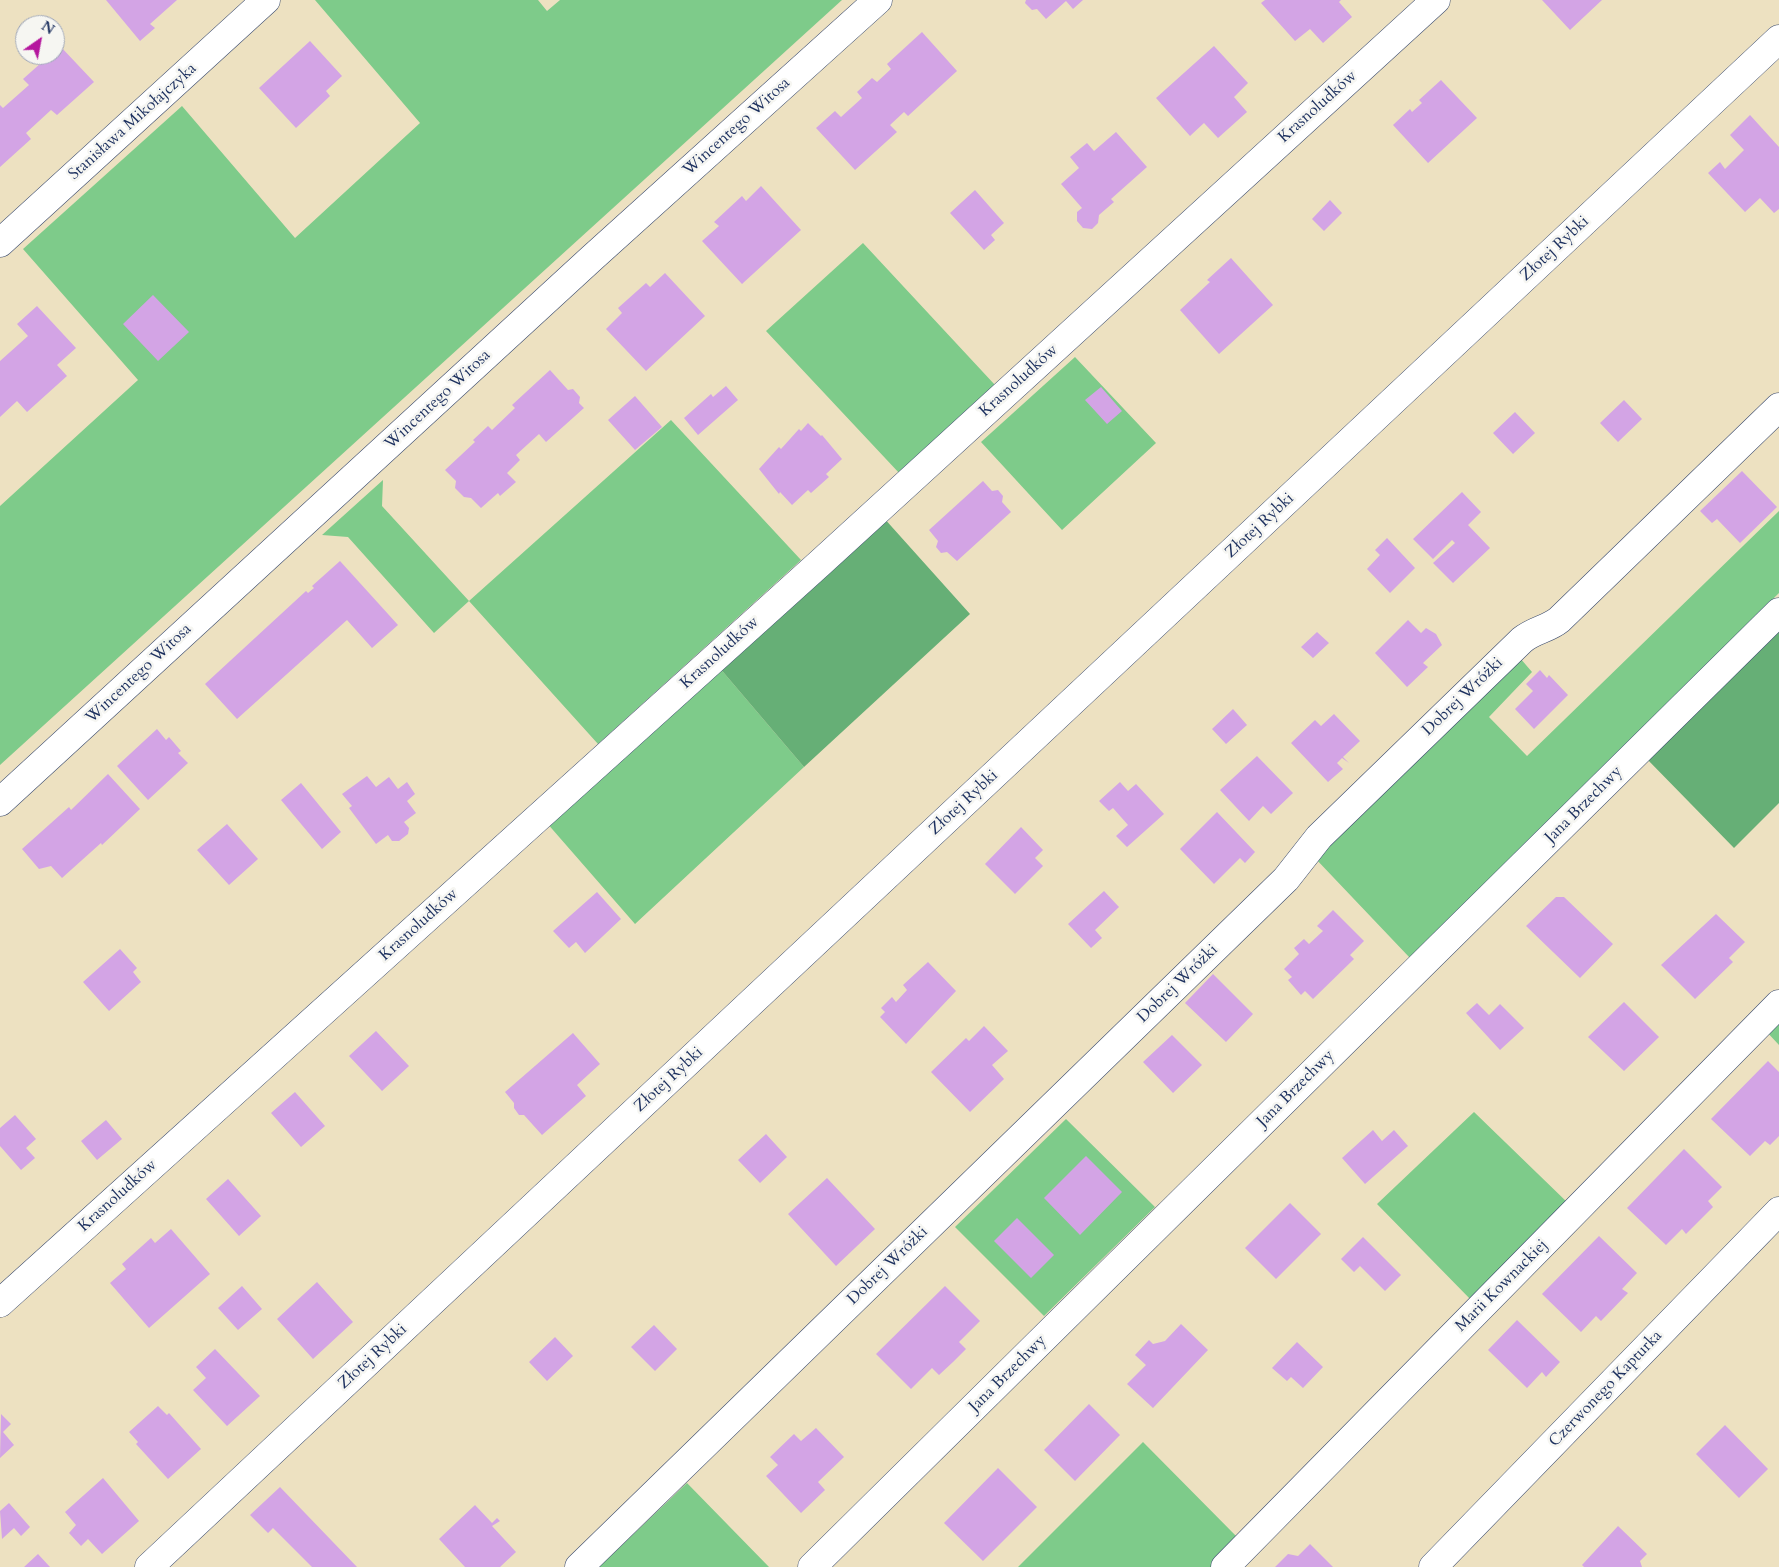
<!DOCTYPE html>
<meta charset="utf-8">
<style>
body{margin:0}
#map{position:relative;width:1779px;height:1567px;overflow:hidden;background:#ede1c1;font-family:Cardo,serif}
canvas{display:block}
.north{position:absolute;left:15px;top:15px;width:50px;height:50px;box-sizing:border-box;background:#f6f6f2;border:1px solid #9ea6b7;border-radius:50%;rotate:33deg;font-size:14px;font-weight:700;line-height:20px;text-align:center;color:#1b2f5e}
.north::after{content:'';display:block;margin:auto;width:18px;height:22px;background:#b5179e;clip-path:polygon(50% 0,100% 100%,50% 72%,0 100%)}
</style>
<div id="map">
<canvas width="1779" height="1567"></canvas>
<div class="north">N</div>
</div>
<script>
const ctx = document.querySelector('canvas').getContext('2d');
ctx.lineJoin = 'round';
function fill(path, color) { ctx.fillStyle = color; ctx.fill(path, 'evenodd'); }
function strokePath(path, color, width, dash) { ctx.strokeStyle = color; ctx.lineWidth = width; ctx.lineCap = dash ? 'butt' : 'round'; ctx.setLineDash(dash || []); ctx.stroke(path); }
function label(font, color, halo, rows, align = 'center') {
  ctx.font = font + ' Cardo,serif'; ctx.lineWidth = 5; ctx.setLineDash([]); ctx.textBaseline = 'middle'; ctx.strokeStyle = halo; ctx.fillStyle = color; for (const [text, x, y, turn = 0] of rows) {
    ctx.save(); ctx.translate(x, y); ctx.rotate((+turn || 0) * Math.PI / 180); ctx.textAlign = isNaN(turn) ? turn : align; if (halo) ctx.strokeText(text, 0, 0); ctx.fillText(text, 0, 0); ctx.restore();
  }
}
fill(new Path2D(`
 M315,0H538L547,11L560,0H842L0,765V506L138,380L23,249L182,106L295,238L420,123Z
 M863,243L995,385L900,474L766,331Z
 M1075,357L1156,443L1062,530L981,442Z
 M671,420L801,560L598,744L469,601L434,633L348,537L322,535L383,480L382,506L469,601Z
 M1779,511V593L1410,958L1314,857L1520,658L1532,672L1489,717L1527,756Z
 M718,666L804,767L635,924L546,822Z
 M1779,1016V1045L1765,1030Z
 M1474,1112L1569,1204L1474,1303L1377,1204Z
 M1066,1119L1155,1207L1044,1316L955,1227Z
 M1143,1442L1240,1540L1213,1567H1018Z
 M687,1483L769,1567H599Z`), '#7ecb8a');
fill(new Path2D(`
 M883,517L970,614L804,767L718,666Z
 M1779,625V803L1734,848L1645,757Z`), '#66af76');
fill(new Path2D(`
 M106,0H177L150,24L155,28L140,41Z
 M1026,0H1083L1073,9L1066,1L1046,19L1037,9L1032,10L1025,3Z
 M1265,0H1341L1339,2L1352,17L1323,43L1310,29L1295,41L1261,3Z
 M1542,0H1602L1570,30Z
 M922,32L957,71L908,116L904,112L890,125L897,132L855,170L816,128L835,111L841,117L862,98L857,92L872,78L877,82L891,69L887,64Z
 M310,41L342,76L326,91L330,96L296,128L259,88Z
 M60,46L94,82L57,115L51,110L26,133L31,139L0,167V105L3,108L29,85L23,79L50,55H55V50Z
 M1214,46L1248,83L1234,97L1247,112L1218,138L1204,123L1190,136L1156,98Z
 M1441,80L1477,118L1428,163L1393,125L1410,109L1412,112L1422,103L1419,100Z
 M1750,115L1779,147V209L1774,213L1760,198L1745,212L1708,173L1720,162L1725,169L1744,150L1730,135Z
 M1116,132L1147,167L1111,199L1114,202L1099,215L1098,223L1092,229L1083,228L1077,221V212L1082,208L1061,184L1079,168L1070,157L1087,143L1094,151Z
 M761,186L801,230L742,284L702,241L719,226L714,222L742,196L746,201Z
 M975,190L1004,223L991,235L995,240L984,250L950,213Z
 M1330,200L1342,213L1324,231L1312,219Z
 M1231,258L1273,305L1219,354L1180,310L1210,282L1207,280Z
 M665,273L705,316L646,371L606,329L622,313L618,308L646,283L650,287Z
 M153,295L189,332L158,361L123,324Z
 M37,306L76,348L57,365L67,376L27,412L17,401L0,417V361L28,336L17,324Z
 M550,370L568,390L573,389L580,397L579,403L584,408L546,442L539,434L516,455L520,460L507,473L516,482L500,496L498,493L481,508L471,498L464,497L455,488L456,481L445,470L475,442L473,440L488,426L492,430L515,408L512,405Z
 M726,386L738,400L698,435L684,418L711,394L713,397Z
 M1101,387L1122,411L1107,424L1085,400Z
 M635,396L662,427L635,450L608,420Z
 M1624,400L1642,419L1618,442L1600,423Z
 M1515,412L1535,433L1513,454L1493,433Z
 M808,423L821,436L822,435L842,459L826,474L829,477L811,493L808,490L792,505L780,492L779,494L759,469L779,447L781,449L799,429L801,431Z
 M1742,471L1777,507L1740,543L1717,519L1712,523L1700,511Z
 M983,481L992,491L998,490L1003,496L1002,502L1011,512L957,561L947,552L941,553L936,547L938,541L929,530Z
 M1462,492L1481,512L1468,525L1490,548L1453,583L1433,563L1455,543L1452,540L1433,559L1413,539Z
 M1387,538L1415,568L1390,593L1367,569L1380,555L1375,550Z
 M340,561L398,625L372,648L347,620L237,719L205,684L306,591L308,593L314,588L312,586Z
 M1408,620L1421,633L1426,628L1436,634L1442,645L1423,663L1428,667L1407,687L1375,653Z
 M1317,632L1329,643L1313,658L1301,647Z
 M1540,670L1547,678L1549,675L1568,695L1534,729L1515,709L1533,691L1526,684Z
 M1233,709L1247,725L1226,744L1212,729Z
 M1334,714L1360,741L1343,757L1349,763L1342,758L1337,763L1343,769L1328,782L1291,743L1315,720L1321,726Z
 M157,729L166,740L169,737L181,751L178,753L188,763L148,800L117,766Z
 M1257,756L1293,793L1271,814L1263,806L1249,821L1220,790Z
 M108,774L140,809L102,845L101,843L62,878L51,866L39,869L22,849L69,807L71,810Z
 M367,776L376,787L389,777L398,789L407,782L415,794L407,801L416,813L404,822L409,828L408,834L399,841H392L388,835L376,844L349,808L352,806L342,794Z
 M1120,782L1128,791L1136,784L1164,814L1127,847L1116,836L1128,825L1113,808L1109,811L1099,801Z
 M301,783L341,832L322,849L281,800Z
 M1217,812L1255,852L1245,863L1240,858L1214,884L1180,849Z
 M227,824L258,859L229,885L197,850Z
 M1021,827L1043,850L1035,858L1043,866L1015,894L985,864Z
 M1104,891L1119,907L1095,930L1102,938L1091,948L1068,924Z
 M597,892L621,919L585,953L576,942L569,948L553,931Z
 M1556,897H1564L1613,944L1580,978L1526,926Z
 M1333,910L1364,941L1350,955L1354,959L1313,999L1305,991L1301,995L1288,980L1292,977L1284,969L1299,954L1294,948L1304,939L1309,944L1323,931L1317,926Z
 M1716,914L1745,942L1729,958L1733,962L1695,999L1661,965Z
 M120,949L137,968L133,972L141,982L109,1011L83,982Z
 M928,962L956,991L906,1044L880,1017L885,1012L881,1008L892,997L896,1002L907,990L903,985Z
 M1213,974L1253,1014L1226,1042L1185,1003Z
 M1624,1002L1659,1037L1624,1071L1588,1037Z
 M1477,1003L1489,1015L1500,1004L1524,1028L1500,1050L1466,1013Z
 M984,1026L1008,1051L992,1065L1004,1079L970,1112L931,1072L966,1038L969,1041Z
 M376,1031L409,1066L382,1091L349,1056Z
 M573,1033L600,1064L577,1085L586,1096L542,1135L524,1115H519L514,1108V1103L505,1092Z
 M1172,1035L1202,1065L1173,1093L1143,1062Z
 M1768,1061L1779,1072V1136L1770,1145L1765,1141L1750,1156L1711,1119Z
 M295,1092L325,1126L301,1147L271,1113Z
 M15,1115L36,1139L26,1148L35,1158L21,1170L0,1146V1128Z
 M106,1120L122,1139L97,1160L81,1141Z
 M1373,1130L1382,1141L1394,1130L1408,1146L1365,1184L1342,1158Z
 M766,1134L787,1157L760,1183L738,1160Z
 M1684,1149L1722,1187L1708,1201L1713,1207L1686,1234L1682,1229L1666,1245L1627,1208Z
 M1086,1156L1122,1192L1080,1235L1044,1198Z
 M827,1178L875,1229L836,1266L788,1214Z
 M228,1179L261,1216L239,1236L206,1199Z
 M1290,1203L1321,1234L1276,1279L1245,1248Z
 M1017,1218L1054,1255L1031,1278L994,1241Z
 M171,1229L210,1274L149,1328L110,1283L126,1269L122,1264L151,1238L155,1243Z
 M1599,1236L1637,1273L1622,1289L1628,1293L1601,1321L1596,1316L1581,1332L1542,1294Z
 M1363,1237L1401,1275L1385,1291L1360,1266L1354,1272L1341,1259Z
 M317,1282L353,1322L313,1359L277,1319Z
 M242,1286L262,1309L238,1330L218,1308Z
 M945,1286L980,1321L959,1342L966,1349L953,1362L939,1375L932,1368L911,1389L876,1354Z
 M1517,1320L1560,1362L1546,1377L1542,1372L1527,1388L1488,1350Z
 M1181,1324L1208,1350L1153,1408L1127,1384L1146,1365L1135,1355L1149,1340L1153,1344L1165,1341Z
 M654,1325L677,1349L655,1371L631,1347Z
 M555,1337L573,1356L547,1381L529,1362Z
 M1297,1342L1323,1367L1303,1388L1291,1377L1287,1381L1272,1368Z
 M215,1349L260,1396L227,1426L193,1390L206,1378L196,1367Z
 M1089,1404L1120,1435L1075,1481L1044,1450Z
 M158,1406L167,1415L169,1413L201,1449L168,1479L136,1444L138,1442L129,1432Z
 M1,1414L11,1424L3,1432L14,1445L0,1458Z
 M1725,1425L1768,1469L1739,1498L1696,1454Z
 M816,1428L844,1457L818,1482L825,1490L801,1513L766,1476L778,1465L770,1457L794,1434L801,1441Z
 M998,1468L1037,1507L983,1561L944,1523Z
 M103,1478L139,1521L102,1554L88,1539L81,1546L69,1533L76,1525L65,1512Z
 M280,1487L357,1567H312L273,1528L268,1533L250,1515Z
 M9,1503L30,1527L21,1536L14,1528L2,1539L0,1511Z
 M475,1505L492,1523L497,1518L500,1521L492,1526L516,1552L500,1567H465L439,1539Z
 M1618,1526L1647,1554L1640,1561L1642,1567H1584L1582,1565Z
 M1310,1544L1333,1567H1275L1288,1554L1298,1556Z
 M38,1554L50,1567H24Z`), '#d3a4e5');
const minor = new Path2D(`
 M0,243L266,0
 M0,802L592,258L878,0
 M0,1303L819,564L1436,0
 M149,1567L1779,39
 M579,1567L1286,879L1319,837L1522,640C1534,630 1548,629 1559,620L1779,407
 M812,1567L1779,612
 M1225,1567L1779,1004
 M1433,1567L1779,1211`);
strokePath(minor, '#3a4a6d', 29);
strokePath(minor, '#fff', 28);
label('16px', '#1b2f5e', '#f6f6f2', [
 ["Krasnoludków",1318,107,-42],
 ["Stanisława Mikołajczyka",133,122,-42],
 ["Wincentego Witosa",737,127,-42],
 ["Złotej Rybki",1555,249,-43],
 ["Krasnoludków",1019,381,-42],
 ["Wincentego Witosa",438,400,-43],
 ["Złotej Rybki",1260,526,-43],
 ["Krasnoludków",720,653,-42],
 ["Wincentego Witosa",139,674,-43],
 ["Dobrej Wróżki",1463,697,-44],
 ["Złotej Rybki",964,803,-43],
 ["Jana Brzechwy",1584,805,-45],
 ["Krasnoludków",419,925,-42],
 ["Dobrej Wróżki",1178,984,-44],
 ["Złotej Rybki",669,1080,-43],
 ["Jana Brzechwy",1296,1089,-45],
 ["Krasnoludków",118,1196,-42],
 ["Dobrej Wróżki",888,1266,-44],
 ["Marii Kownackiej",1502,1286,-45],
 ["Złotej Rybki",373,1357,-43],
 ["Jana Brzechwy",1008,1374,-45],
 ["Czerwonego Kapturka",1606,1389,-46]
]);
</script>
